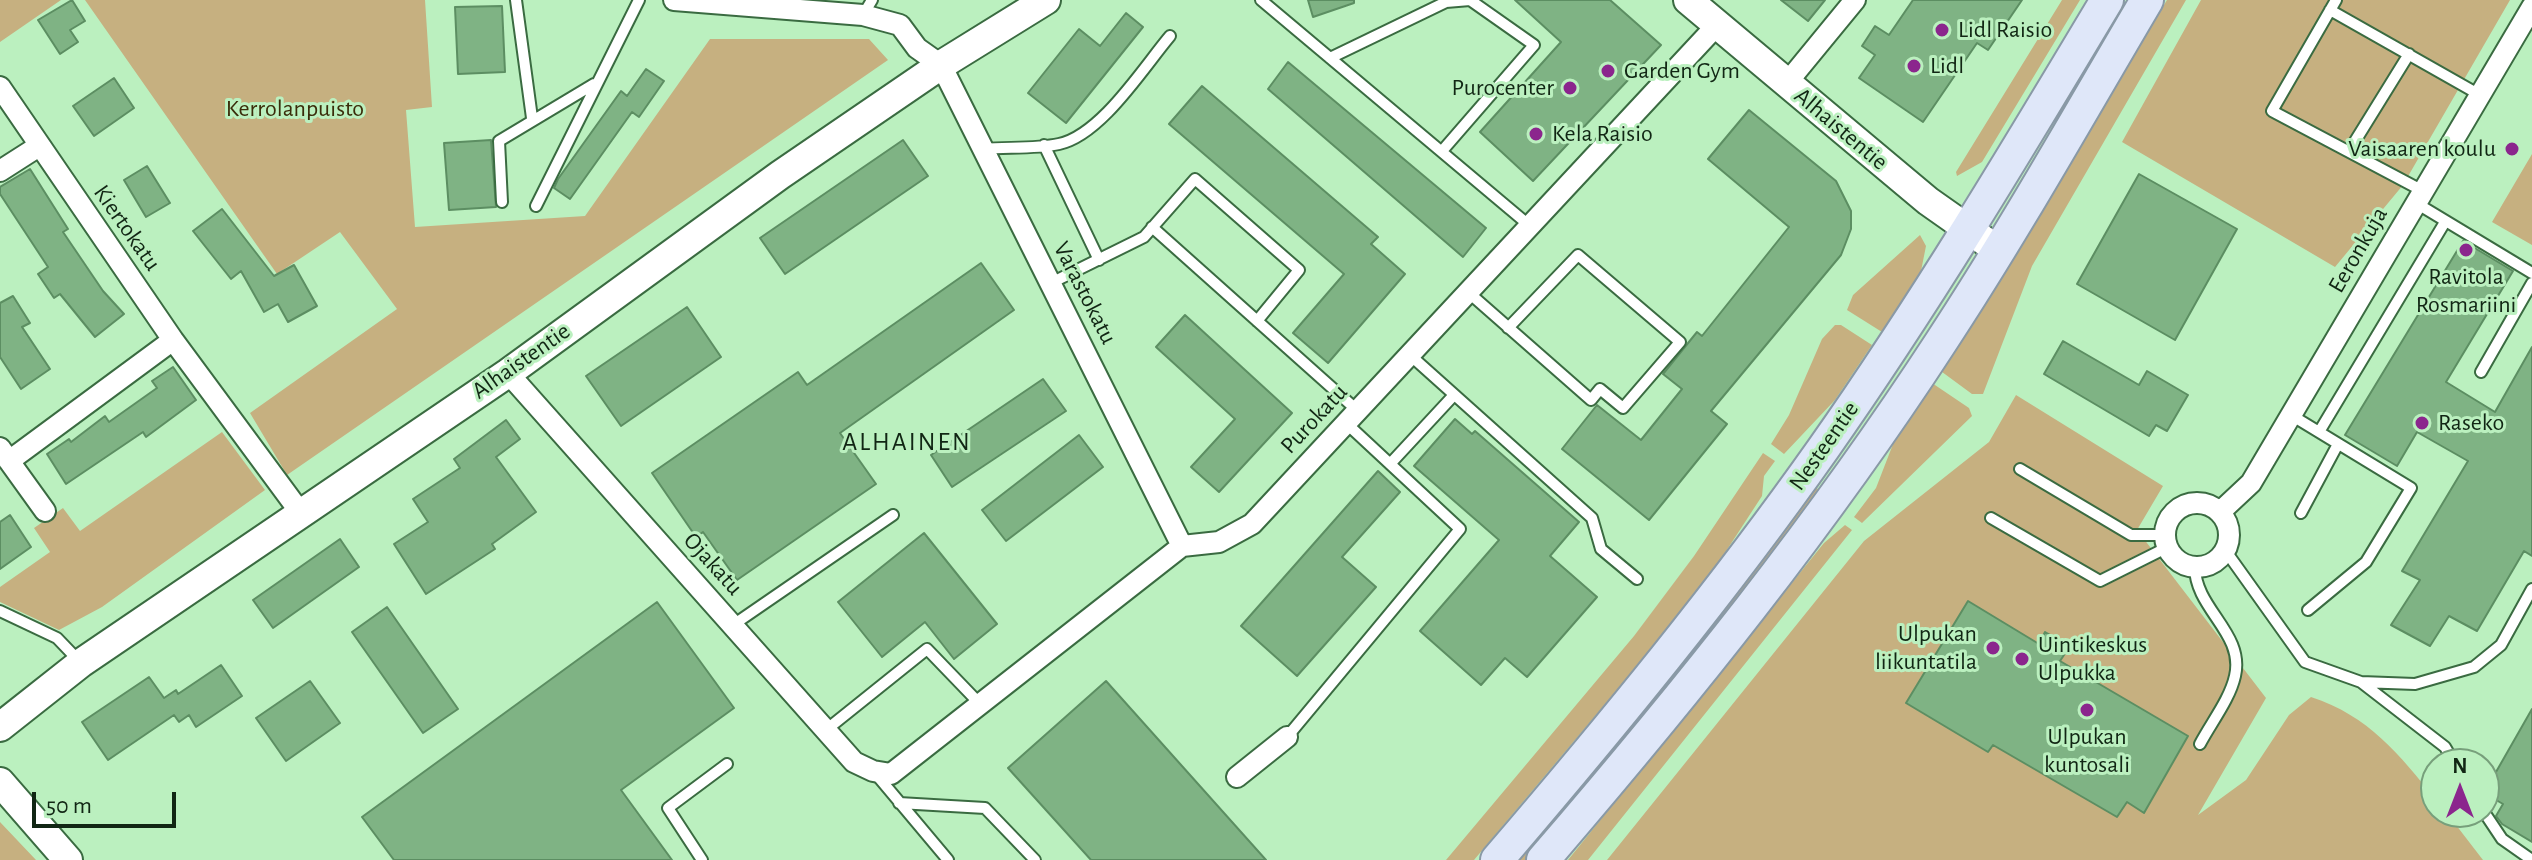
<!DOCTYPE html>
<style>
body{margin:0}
#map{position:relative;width:2532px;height:860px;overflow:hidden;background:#bbf0bf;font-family:"Alegreya Sans",sans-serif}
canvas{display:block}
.north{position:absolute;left:2420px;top:748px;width:80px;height:80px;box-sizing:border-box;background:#bbf0bf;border:2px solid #779f7b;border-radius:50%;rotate:0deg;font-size:22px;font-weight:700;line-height:32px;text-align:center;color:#112614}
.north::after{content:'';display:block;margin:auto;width:28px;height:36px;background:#8b268d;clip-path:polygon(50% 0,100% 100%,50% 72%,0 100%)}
.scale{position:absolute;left:32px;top:792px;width:144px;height:36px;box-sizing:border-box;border:4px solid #112614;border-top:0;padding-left:10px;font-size:24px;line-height:28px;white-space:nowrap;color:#112614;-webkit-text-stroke:6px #bbf0bf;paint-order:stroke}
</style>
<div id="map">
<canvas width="2532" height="860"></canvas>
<div class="north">N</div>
<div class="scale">50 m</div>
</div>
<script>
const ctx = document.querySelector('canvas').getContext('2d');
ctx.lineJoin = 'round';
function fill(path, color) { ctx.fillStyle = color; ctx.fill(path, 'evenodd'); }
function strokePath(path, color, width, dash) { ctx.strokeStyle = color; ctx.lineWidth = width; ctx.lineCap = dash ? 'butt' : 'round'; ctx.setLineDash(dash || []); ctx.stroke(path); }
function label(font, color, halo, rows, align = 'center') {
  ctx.font = font + ' "Alegreya Sans",sans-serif'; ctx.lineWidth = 6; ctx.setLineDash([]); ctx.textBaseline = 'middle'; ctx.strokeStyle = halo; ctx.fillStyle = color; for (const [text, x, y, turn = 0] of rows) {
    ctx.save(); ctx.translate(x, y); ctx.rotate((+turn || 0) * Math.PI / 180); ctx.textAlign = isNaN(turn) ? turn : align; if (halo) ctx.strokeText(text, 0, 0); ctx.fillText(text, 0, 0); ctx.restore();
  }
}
fill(new Path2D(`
 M0,0H61L0,42Z
 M85,0H425L432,107L406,110L415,227L585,216L710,39H869L888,60L287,475L250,413L397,309L340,232L277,274Z
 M2062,0H2080L1982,162L1957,176L1956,172Z
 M2167,0H2186L2032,266L1983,394H1972L1938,369L1962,336Z
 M2201,0H2510L2403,185L2335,267L2122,142Z
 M2532,154V245L2492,222Z
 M1920,235L1926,246L1920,276L1882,332L1847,310L1853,295Z
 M1835,325H1841L1872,345L1835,400L1784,454L1771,444L1789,415L1822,339Z
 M1929,381L1969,408L1972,416L1862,523L1854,517L1876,488L1895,439Z
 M2016,395L2163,486L2137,530L2266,698L2198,815L2246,780L2289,715L2311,697C2369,716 2399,754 2436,800V812H2446L2483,860H1607L1864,541L1989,442Z
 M222,432L265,490L102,607L59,630L0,602V587L50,552L34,528L63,508L80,531Z
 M1763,453L1775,461L1764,476L1762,496L1717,565L1650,651L1474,860H1446L1634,636L1694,556Z
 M1810,484L1818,489L1786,541L1530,860H1514Z
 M1845,525L1852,530L1588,860H1568L1824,543Z
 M0,821V822L36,860H0Z`), '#c6b080');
const building = new Path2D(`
 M72,0L85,21L70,30L78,42L60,54L38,20Z
 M1308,0H1354V3L1313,17Z
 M1515,0H1610L1661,45L1533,181L1480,132L1561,42Z
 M1781,0H1825L1808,21Z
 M1913,0H2022L1988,50L1977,43L1923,122L1859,78L1875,55L1862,46L1875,26L1889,35Z
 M502,6L505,72L458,74L455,7Z
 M1126,13L1143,27L1066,123L1028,93L1079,29L1100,46Z
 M1288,62L1486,228L1463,257L1268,89Z
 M646,69L664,81L639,117L632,112L570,199L554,188L558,179L621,91L627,96Z
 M114,78L134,108L94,136L73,106Z
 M1202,86L1378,237L1371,244L1405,274L1328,363L1293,333L1344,274L1169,124Z
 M1749,110L1836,181L1851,211V229L1841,255L1711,411L1727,424L1649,520L1562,449L1597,405L1641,440L1682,389L1663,374L1697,332L1702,336L1789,227L1708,159Z
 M491,140L496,207L449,210L444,143Z
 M903,140L928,176L785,274L760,238Z
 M147,166L170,203L146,217L124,180Z
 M30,169L68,229L63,232L103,291L124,314L95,337L60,294L54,298L38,274L48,267L0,194V187Z
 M2139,174L2237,229L2175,340L2077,284Z
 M222,209L274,276L294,265L317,306L288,322L278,304L264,312L241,271L231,279L193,231Z
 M2463,241L2513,271L2446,382L2495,412L2532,347V556L2524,551L2477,631L2449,616L2430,646L2391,625L2420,580L2402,571L2468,461L2417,432L2397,466L2345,435Z
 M981,263L1014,310L840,433L876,484L737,580L703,532L696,537L652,473L798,372L807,385Z
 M13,296L30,323L22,327L50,369L21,389L0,357V303Z
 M687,307L721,357L621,426L586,376Z
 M1185,315L1292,413L1219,492L1191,467L1235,419L1156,347Z
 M2063,341L2139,385L2147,371L2188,395L2167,431L2156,425L2149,436L2044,374Z
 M173,367L196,400L146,437L143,432L66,484L47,454L69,439L71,442L105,416L109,422L157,388L152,381Z
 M1043,379L1066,411L952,487L931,455Z
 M1455,419L1472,434L1475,431L1579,522L1550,556L1597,597L1527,677L1505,658L1481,685L1420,631L1499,540L1414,466Z
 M506,420L520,439L496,457L536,512L492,544L495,549L426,594L394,544L428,522L413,499L460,468L454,459Z
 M1079,435L1103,467L1006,541L982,510Z
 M1378,471L1400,492L1342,557L1376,587L1297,676L1241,626Z
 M10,515L31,547L0,569V522Z
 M924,533L997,624L954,659L925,622L882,657L838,602Z
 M340,539L359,567L273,628L253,600Z
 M1968,601L2039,644L2045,632L2070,646L2060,661L2188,736L2144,813L2127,802L2117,817L1993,745L1988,752L1906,703Z
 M657,602L734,708L621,790L672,860H394L362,817Z
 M387,607L458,709L423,733L352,632Z
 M221,665L242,696L196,727L189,715L179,722L174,715L108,760L82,722L149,677L164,698L176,690L178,694Z
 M310,681L340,723L286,761L256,718Z
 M1106,681L1266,860H1091L1008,768Z
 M2532,709V842L2502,824L2496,816L2503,804L2484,793Z`);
fill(building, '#7fb384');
strokePath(building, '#5c8e62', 2);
const lane = new Path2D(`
 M516,0L532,118
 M1261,0L1530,226
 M2336,0L2272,111L2423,191
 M2330,10L2480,95
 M863,15L872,0
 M1330,58L1446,2L1470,0L1534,45L1442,151
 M1044,145L1099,260
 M984,149C1008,147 1035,149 1059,144C1101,135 1143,68 1170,36
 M2349,151L2409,54
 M502,202L499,141L594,84
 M2416,203L2532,273
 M536,206L639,0
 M1152,227L1358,411
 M1051,283L1144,237L1195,179L1299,270L1257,321
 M1468,292L1591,400L1600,389L1623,408L1680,342L1578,255L1508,328
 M1410,355L1592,518L1601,549L1637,579
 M2481,372L2532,283
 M2291,415L2411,488L2366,562L2308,610
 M2319,432L2445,222
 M1390,464L1454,395
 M2020,469L2131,535H2166
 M2301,513L2338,444
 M1991,518L2100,581L2168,547
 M2225,550L2305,662L2361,682L2415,684L2474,667L2501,645L2532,589
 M2195,567C2195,609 2245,633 2235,676C2230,699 2211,723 2200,744
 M0,611L57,638L80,662
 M733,625L893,515
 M2361,682L2445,747L2455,764
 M826,730L927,649L980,704
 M1287,737L1460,529L1346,423
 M875,773L948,860
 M899,803L985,808L1035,860
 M2484,812L2502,839L2532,860
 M702,860L668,808L727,764`);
const street = new Path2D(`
 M674,0L863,15L900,25L917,48L941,65L1182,546
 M1786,84L1855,0
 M0,87L173,340L300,512
 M0,171L39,146
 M508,373L854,762L873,771L891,774L1182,546L1219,542L1252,524L1717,25
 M0,448L9,461L173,340
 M9,461L45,511
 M2165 535a32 32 0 1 1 64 0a32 32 0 1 1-64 0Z
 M2220,512L2251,483L2532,7
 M1237,777L1287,737`);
const secondary = new Path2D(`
 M1688,0L1928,201L1999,251
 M0,727L81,663L508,373L780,175L941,65L1046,0
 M0,782L68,860`);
const primary = new Path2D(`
 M1497,860C1611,727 1722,592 1823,449C1925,304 2016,152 2107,0
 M1543,860C1685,695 1822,525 1941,342C2014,231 2079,115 2147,0`);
strokePath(lane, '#3a6b41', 14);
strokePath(street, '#3a6b41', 24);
strokePath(secondary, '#3a6b41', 32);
strokePath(primary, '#8999a6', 36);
strokePath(lane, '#fff', 10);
strokePath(street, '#fff', 20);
strokePath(secondary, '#fff', 28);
strokePath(primary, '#dfe7f9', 32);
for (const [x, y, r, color] of [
 [1942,30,8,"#8b268d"],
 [1914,66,8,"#8b268d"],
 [1608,71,8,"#8b268d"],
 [1570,88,8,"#8b268d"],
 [1536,134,8,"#8b268d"],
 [2512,149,8,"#8b268d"],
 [2466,250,8,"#8b268d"],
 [2422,423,8,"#8b268d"],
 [1993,648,8,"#8b268d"],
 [2022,659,8,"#8b268d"],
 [2087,710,8,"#8b268d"]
]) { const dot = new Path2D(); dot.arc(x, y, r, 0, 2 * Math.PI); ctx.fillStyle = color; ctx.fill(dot); strokePath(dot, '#bbf0bf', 3); }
label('24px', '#112614', '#bbf0bf', [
 ["Lidl Raisio",1958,30],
 ["Lidl",1930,66],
 ["Garden Gym",1624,71],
 ["Purocenter",1554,88,"right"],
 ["Kela Raisio",1552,134],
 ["Vaisaaren koulu",2496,149,"right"],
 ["Ravitola",2466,277,"center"],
 ["Rosmariini",2466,305,"center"],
 ["Raseko",2438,423],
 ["Ulpukan",1977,634,"right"],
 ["liikuntatila",1977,662,"right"],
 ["Uintikeskus",2038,645],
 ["Ulpukka",2038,673],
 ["Ulpukan",2087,737,"center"],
 ["kuntosali",2087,765,"center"]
], 'left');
label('24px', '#3a2c0a', '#bbf0bf', [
 ["Kerrolanpuisto",295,109]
]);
label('24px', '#112614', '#bbf0bf', [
 ["Alhaistentie",1841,129,40],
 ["Kiertokatu",127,228,55],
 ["Eeronkuja",2358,250,-60],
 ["Varastokatu",1085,293,63],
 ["Alhaistentie",521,361,-35],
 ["Purokatu",1314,419,-47],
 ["Nesteentie",1824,446,-55],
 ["Ojakatu",713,564,48]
]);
ctx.letterSpacing = '2px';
label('26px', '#112614', '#bbf0bf', [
 ["ALHAINEN",907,442]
]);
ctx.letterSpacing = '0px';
</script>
